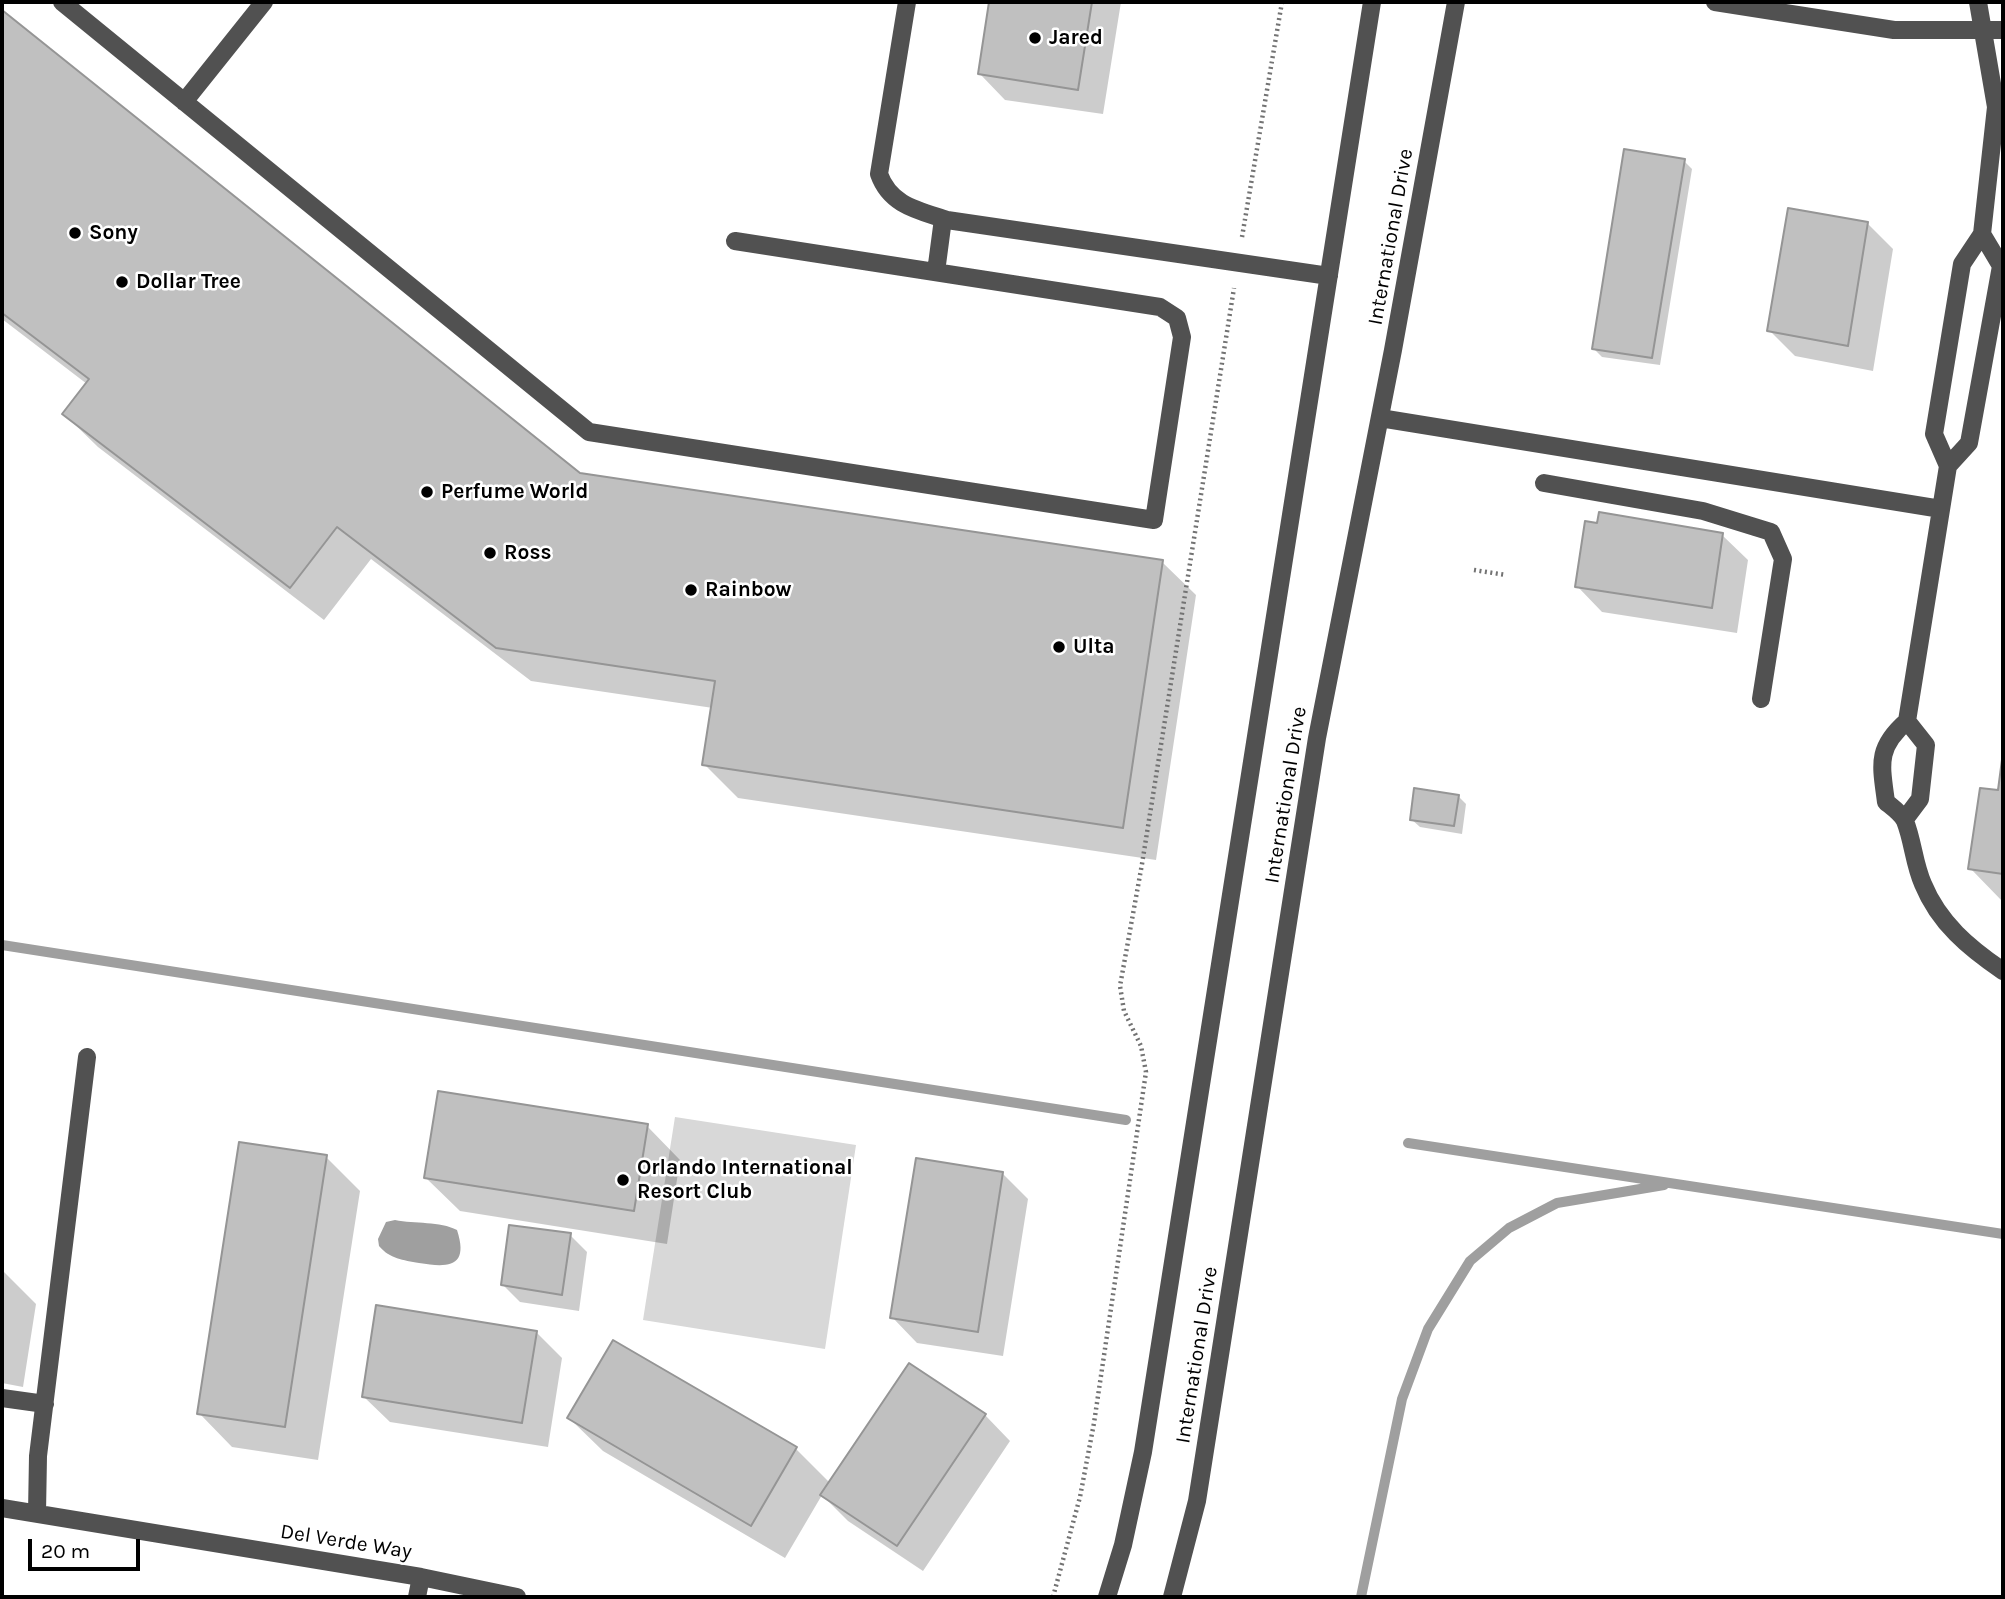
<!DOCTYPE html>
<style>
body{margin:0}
#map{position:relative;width:2005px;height:1599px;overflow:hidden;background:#fff;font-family:Karla,sans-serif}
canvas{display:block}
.frame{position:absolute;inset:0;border:4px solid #000;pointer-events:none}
.scale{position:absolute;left:28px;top:1539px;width:112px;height:32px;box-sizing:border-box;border:4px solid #000;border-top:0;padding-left:9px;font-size:21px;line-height:24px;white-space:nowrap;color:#000;-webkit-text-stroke:5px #fff;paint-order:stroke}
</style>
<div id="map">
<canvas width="2005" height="1599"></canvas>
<div class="frame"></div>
<div class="scale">20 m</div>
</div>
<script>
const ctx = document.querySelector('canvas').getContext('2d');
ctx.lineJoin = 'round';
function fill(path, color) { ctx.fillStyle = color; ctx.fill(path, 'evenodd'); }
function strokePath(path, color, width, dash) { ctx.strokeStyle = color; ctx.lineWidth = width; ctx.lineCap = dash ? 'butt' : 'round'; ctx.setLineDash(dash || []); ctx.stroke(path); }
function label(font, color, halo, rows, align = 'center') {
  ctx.font = font + ' Karla,sans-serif'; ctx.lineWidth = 5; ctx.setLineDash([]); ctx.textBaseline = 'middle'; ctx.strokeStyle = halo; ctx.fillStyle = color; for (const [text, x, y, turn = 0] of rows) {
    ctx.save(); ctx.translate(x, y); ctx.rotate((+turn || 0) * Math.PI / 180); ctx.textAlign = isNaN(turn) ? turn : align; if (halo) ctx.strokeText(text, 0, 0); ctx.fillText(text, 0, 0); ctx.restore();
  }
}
fill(new Path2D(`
 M675,1117L856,1145L825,1349L643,1320Z`), '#d8d8d8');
fill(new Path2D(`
 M395,1220C415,1224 440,1221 457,1230C469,1267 449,1268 419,1263C403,1260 390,1259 379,1246L378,1239L386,1222Z`), '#9f9f9f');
fill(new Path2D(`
 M991,2H1121L1103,114L1005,100L980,74Z
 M2,13L579,474L1162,562L1196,595L1156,860L738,798L704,764L713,708L531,681L371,559L324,620L98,447L64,414L87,384L2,319Z
 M1684,161L1692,169L1660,365L1602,357L1594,349Z
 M1867,223L1893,249L1873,371L1795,356L1769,330Z
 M1599,525L1722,535L1748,560L1737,633L1602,612L1577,586Z
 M2003,764V902L1970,868L1999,792Z
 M1458,796L1466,804L1462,834L1420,827L1411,819Z
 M647,1126L680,1160L667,1244L460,1211L426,1178Z
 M326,1157L360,1191L318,1460L232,1447L199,1413Z
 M1003,1174L1028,1199L1003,1356L917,1343L892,1317Z
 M570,1235L587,1252L579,1311L520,1302L503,1285Z
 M2,1270L36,1304L23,1387L2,1383Z
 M536,1332L562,1358L548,1447L390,1422L364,1397Z
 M985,1415L1010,1441L923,1571L848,1521L822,1495L785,1558L603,1451L569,1418L796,1449L830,1483Z`), '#0003');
strokePath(new Path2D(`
 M2,945L1126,1120
 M1408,1143L2003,1234
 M1361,1597L1402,1399L1428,1329L1470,1261L1509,1228L1557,1203L1664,1185`), '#9f9f9f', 10);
const building = new Path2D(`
 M989,2H1092L1078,90L978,74Z
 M2,10L580,473L1163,560L1123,828L702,765L715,681L496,648L337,527L290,588L62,414L89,379L2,313Z
 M1624,149L1685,159L1652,358L1592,349Z
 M1788,208L1868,222L1848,346L1767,331Z
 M1599,512L1723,533L1712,608L1575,587L1585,521L1597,523Z
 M2003,752V874L1968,869L1980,788L1998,790Z
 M1414,788L1459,795L1454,826L1410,820Z
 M438,1091L648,1124L634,1211L424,1178Z
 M239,1142L327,1155L285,1427L197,1414Z
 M916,1158L1003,1172L978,1332L890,1318Z
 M509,1225L571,1233L562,1295L501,1285Z
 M376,1305L537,1331L522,1423L362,1397Z
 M613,1340L797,1447L751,1526L567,1418Z
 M909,1363L986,1414L897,1546L820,1495Z`);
fill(building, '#c0c0c0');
strokePath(building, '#959595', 2);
strokePath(new Path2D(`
 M1242,237L1282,2
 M1474,570L1506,575
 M1053,1597L1080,1497L1094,1423L1146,1072L1141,1046L1124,1011L1120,986L1142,864L1234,288`), '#737373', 4.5, [2, 3.5]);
strokePath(new Path2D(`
 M62,2L589,432L1154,520L1182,337L1177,318L1160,307L735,241
 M907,2L879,174C890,205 917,210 947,220L1329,276
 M1715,2L1894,30H2003
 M184,102L264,2
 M1982,234L2001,266L1969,443L1948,466L1907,721C1876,748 1881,764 1886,802C1892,807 1902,814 1905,821C1913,841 1914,864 1923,884C1939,923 1969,948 2003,971
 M936,272L943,219
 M1380,418L1941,509
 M1948,466L1934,434L1962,264L1982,234L1996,107L1978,2
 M1544,483L1703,511L1771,532L1783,559L1761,699
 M1905,819L1920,799L1926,745L1907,721
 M2,1398L45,1404
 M2,1508L421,1577L517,1597
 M37,1513L38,1456L87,1057
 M417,1597L421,1577
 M1107,1597L1123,1545L1143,1452L1372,2
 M1172,1597L1197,1501L1317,738L1393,350L1456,2`), '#515151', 18);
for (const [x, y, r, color] of [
 [1035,38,7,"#000"],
 [75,233,7,"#000"],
 [122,282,7,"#000"],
 [427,492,7,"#000"],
 [490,553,7,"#000"],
 [691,590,7,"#000"],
 [1059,647,7,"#000"],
 [623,1180,7,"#000"]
]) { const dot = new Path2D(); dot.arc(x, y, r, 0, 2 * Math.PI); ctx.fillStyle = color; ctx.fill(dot); strokePath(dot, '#fff', 2.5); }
label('bold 21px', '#000', '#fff', [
 ["Jared",1049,38],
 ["Sony",89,233],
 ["Dollar Tree",136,282],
 ["Perfume World",441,492],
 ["Ross",504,553],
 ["Rainbow",705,590],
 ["Ulta",1073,647],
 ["Orlando International",637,1168],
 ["Resort Club",637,1192]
], 'left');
label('21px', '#000', '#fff', [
 ["International Drive",1391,237,-80],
 ["International Drive",1286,795,-81],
 ["International Drive",1197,1355,-81],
 ["Del Verde Way",346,1542,9]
]);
</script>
